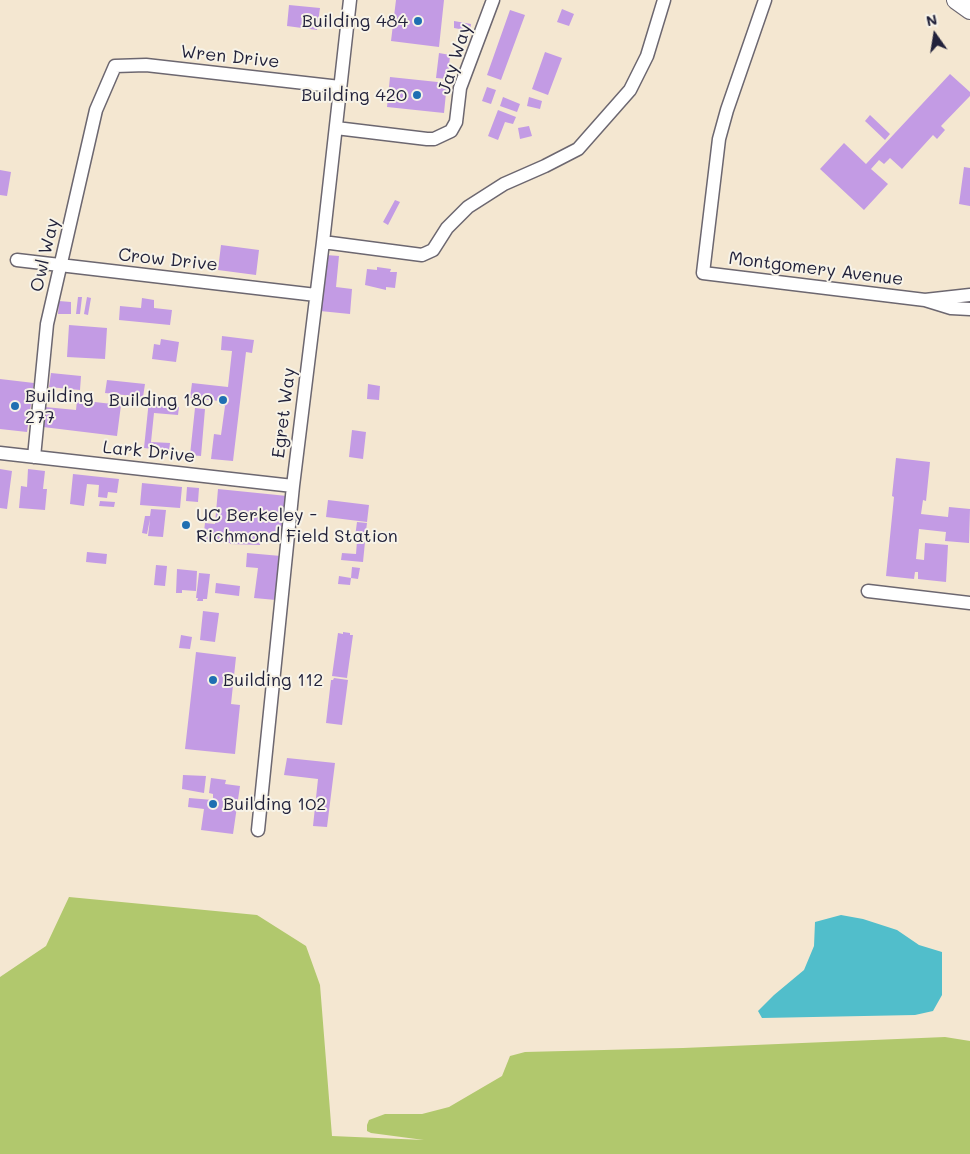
<!DOCTYPE html>
<style>
body{margin:0}
#map{position:relative;width:970px;height:1154px;overflow:hidden;background:#f4e7d1;font-family:Mali,sans-serif}
canvas{display:block}
.north{position:absolute;left:910px;top:10px;width:50px;height:50px;-webkit-text-stroke:4px #f7f3e8;paint-order:stroke;rotate:347deg;font-size:14px;font-weight:700;line-height:20px;text-align:center;color:#22223b}
.north::after{content:'';display:block;margin:auto;width:18px;height:22px;background:#22223b;clip-path:polygon(50% 0,100% 100%,50% 72%,0 100%)}
</style>
<div id="map">
<canvas width="970" height="1154"></canvas>
<div class="north">N</div>
</div>
<script>
const ctx = document.querySelector('canvas').getContext('2d');
ctx.lineJoin = 'round';
function fill(path, color) { ctx.fillStyle = color; ctx.fill(path, 'evenodd'); }
function strokePath(path, color, width, dash) { ctx.strokeStyle = color; ctx.lineWidth = width; ctx.lineCap = dash ? 'butt' : 'round'; ctx.setLineDash(dash || []); ctx.stroke(path); }
function label(font, color, halo, rows, align = 'center') {
  ctx.font = font + ' Mali,sans-serif'; ctx.lineWidth = 4; ctx.setLineDash([]); ctx.textBaseline = 'middle'; ctx.strokeStyle = halo; ctx.fillStyle = color; for (const [text, x, y, turn = 0] of rows) {
    ctx.save(); ctx.translate(x, y); ctx.rotate((+turn || 0) * Math.PI / 180); ctx.textAlign = isNaN(turn) ? turn : align; if (halo) ctx.strokeText(text, 0, 0); ctx.fillText(text, 0, 0); ctx.restore();
  }
}
fill(new Path2D(`
 M69,897L257,915L306,946L320,985L332,1136L424,1140L371,1133L367,1131V1125L369,1120L385,1114H422L449,1107L502,1076L510,1056L525,1052L683,1048L945,1037L970,1041V1154H0V977L46,946Z`), '#b1c86d');
fill(new Path2D(`
 M841,915L863,919L897,930L919,945L942,952V995L933,1011L915,1015L762,1018L758,1011L774,995L804,970L814,946L815,922Z`), '#51becb');
fill(new Path2D(`
 M396,0H444L439,47L391,41Z
 M289,5L320,8L317,30L287,26Z
 M562,9L574,14L569,26L557,22Z
 M510,10L525,15L501,80L487,75Z
 M454,21L471,24L470,31L454,28Z
 M545,52L562,58L548,95L532,89Z
 M439,53L450,55L448,79L436,78Z
 M950,74L970,92V96L941,126L945,130L937,139L933,135L902,169L890,158L884,164L879,160L871,169L888,184L864,210L820,169L844,143L866,164Z
 M390,77L447,83L444,113L387,107Z
 M487,87L496,90L491,104L482,101Z
 M503,97L520,104L517,112L500,106Z
 M529,97L542,101L540,109L527,106Z
 M498,110L516,117L513,124L505,122L498,140L488,136Z
 M870,115L890,134L885,140L865,121Z
 M529,126L532,136L520,139L518,128Z
 M964,167L970,168V206L959,204Z
 M0,170L11,172L7,196L0,195Z
 M395,200L400,202L388,225L383,222Z
 M221,245L259,250L256,275L218,270Z
 M326,255L339,256L336,287L352,289L350,314L320,311Z
 M377,267L391,269L390,272H397L395,288L386,287V290L365,285L367,269L377,270Z
 M78,297H82L80,314H76Z
 M87,297L91,298L88,315L84,314Z
 M142,298L154,300V308L172,310L170,325L119,320L120,306L141,308Z
 M59,301L71,302V314H58Z
 M69,325L107,328L105,359L67,357Z
 M222,336L254,340L252,353L246,352L233,461L211,459L214,434L221,435L225,406L219,405L220,401L190,398L192,383L228,387L232,351L221,350Z
 M161,339L179,342L176,362L152,359L154,344L160,345Z
 M51,373L81,376L80,390L49,387Z
 M0,379L34,383L27,432L0,429Z
 M107,380L145,384L143,397L105,393Z
 M368,384L380,386L379,400L367,399Z
 M77,400L121,405L117,436L43,427L45,407L76,410Z
 M149,400L158,401V405L179,407L178,415L154,413L151,442L170,443L169,451L144,448Z
 M195,408L205,409L201,456L190,455Z
 M352,430L366,432L363,459L349,457Z
 M896,458L930,462L926,501L923,500L921,514L948,517L949,507L970,509L969,543L945,541L946,532L919,529L916,559L924,560L925,543L948,545L946,582L918,579V572H915L914,579L886,576L894,497L892,496Z
 M0,469L12,471L7,509L0,508Z
 M28,469L45,471L43,489H47L45,510L19,508L21,486L27,487Z
 M73,474L119,479L117,493L108,492L107,498L98,497L99,485L87,484L84,506L70,504Z
 M142,483L182,487L180,508L140,505Z
 M187,487L199,488L198,502L186,501Z
 M218,489L287,496L283,534H279V536L261,534L260,545L230,544V543L203,540L205,523L215,524Z
 M328,500L369,505L367,522L326,517Z
 M100,501L115,502L114,507L99,506Z
 M151,509L166,510L163,537L148,536L150,519L147,534L142,533L145,516H150Z
 M357,522L367,523L365,538L355,537Z
 M357,541L365,542L363,562L341,560L342,553L356,554Z
 M87,552L107,554L106,564L86,562Z
 M247,553L281,556L276,600L254,598L258,568L246,567Z
 M156,565L167,566L165,586L154,585Z
 M352,567L360,568L358,579L351,578Z
 M177,569L197,571L196,591L182,590V593H176Z
 M199,573L210,574L207,599H203V601H197L198,598H196Z
 M339,576L351,578L350,585L338,584Z
 M216,583L240,586L239,596L215,593Z
 M203,611L219,613L215,642L200,640Z
 M343,632L350,633V635H353L347,678L332,676L338,633L343,634Z
 M181,635L192,637L190,649L179,648Z
 M196,652L236,657L231,704L240,705L235,754L185,749Z
 M334,678L348,680L342,725L326,723L331,680H333Z
 M287,758L335,763L327,827L313,826L318,779L284,775Z
 M183,775L206,776L204,793L182,789Z
 M211,778L226,780L225,784L240,786L233,834L201,830L204,809L188,807L189,798L213,800V794L209,793Z`), '#c39be4');
const street = new Path2D(`
 M765,0L727,110L719,139L703,273L925,300
 M336,128L427,139H434L451,131L456,122L460,88L493,0
 M323,242L422,255L433,250L447,228L468,207L504,184L545,166L578,149L630,90L647,56L664,0
 M17,260L316,295
 M970,295L925,300L951,308L970,309
 M0,453L293,486
 M34,457L47,324L96,110L115,66L146,65L340,87
 M868,591L970,603
 M258,830L293,486L323,242L350,0`);
const secondary = new Path2D(`
 M956,0L970,10`);
strokePath(street, '#6c6770', 15);
strokePath(secondary, '#6c6770', 20);
strokePath(street, '#fff', 12);
strokePath(secondary, '#fff', 18);
for (const [x, y, r, color] of [
 [418,21,5,"#1f6fb2"],
 [417,95,5,"#1f6fb2"],
 [223,400,5,"#1f6fb2"],
 [15,406,5,"#1f6fb2"],
 [186,525,5,"#1f6fb2"],
 [213,680,5,"#1f6fb2"],
 [213,804,5,"#1f6fb2"]
]) { const dot = new Path2D(); dot.arc(x, y, r, 0, 2 * Math.PI); ctx.fillStyle = color; ctx.fill(dot); strokePath(dot, '#f7f3e8', 2); }
label('18px', '#22223b', '#f7f3e8', [
 ["Building 484",408,21,"right"],
 ["Building 420",407,95,"right"],
 ["Building",25,396],
 ["277",25,417],
 ["Building 180",213,400,"right"],
 ["UC Berkeley -",196,515],
 ["Richmond Field Station",196,536],
 ["Building 112",223,680],
 ["Building 102",223,804]
], 'left');
label('18px', '#22223b', '#f7f3e8', [
 ["Wren Drive",230,57,6],
 ["Jay Way",455,59,-72],
 ["Owl Way",45,255,-77],
 ["Crow Drive",168,260,6],
 ["Montgomery Avenue",816,269,7],
 ["Egret Way",284,413,-83],
 ["Lark Drive",149,452,6]
]);
</script>
